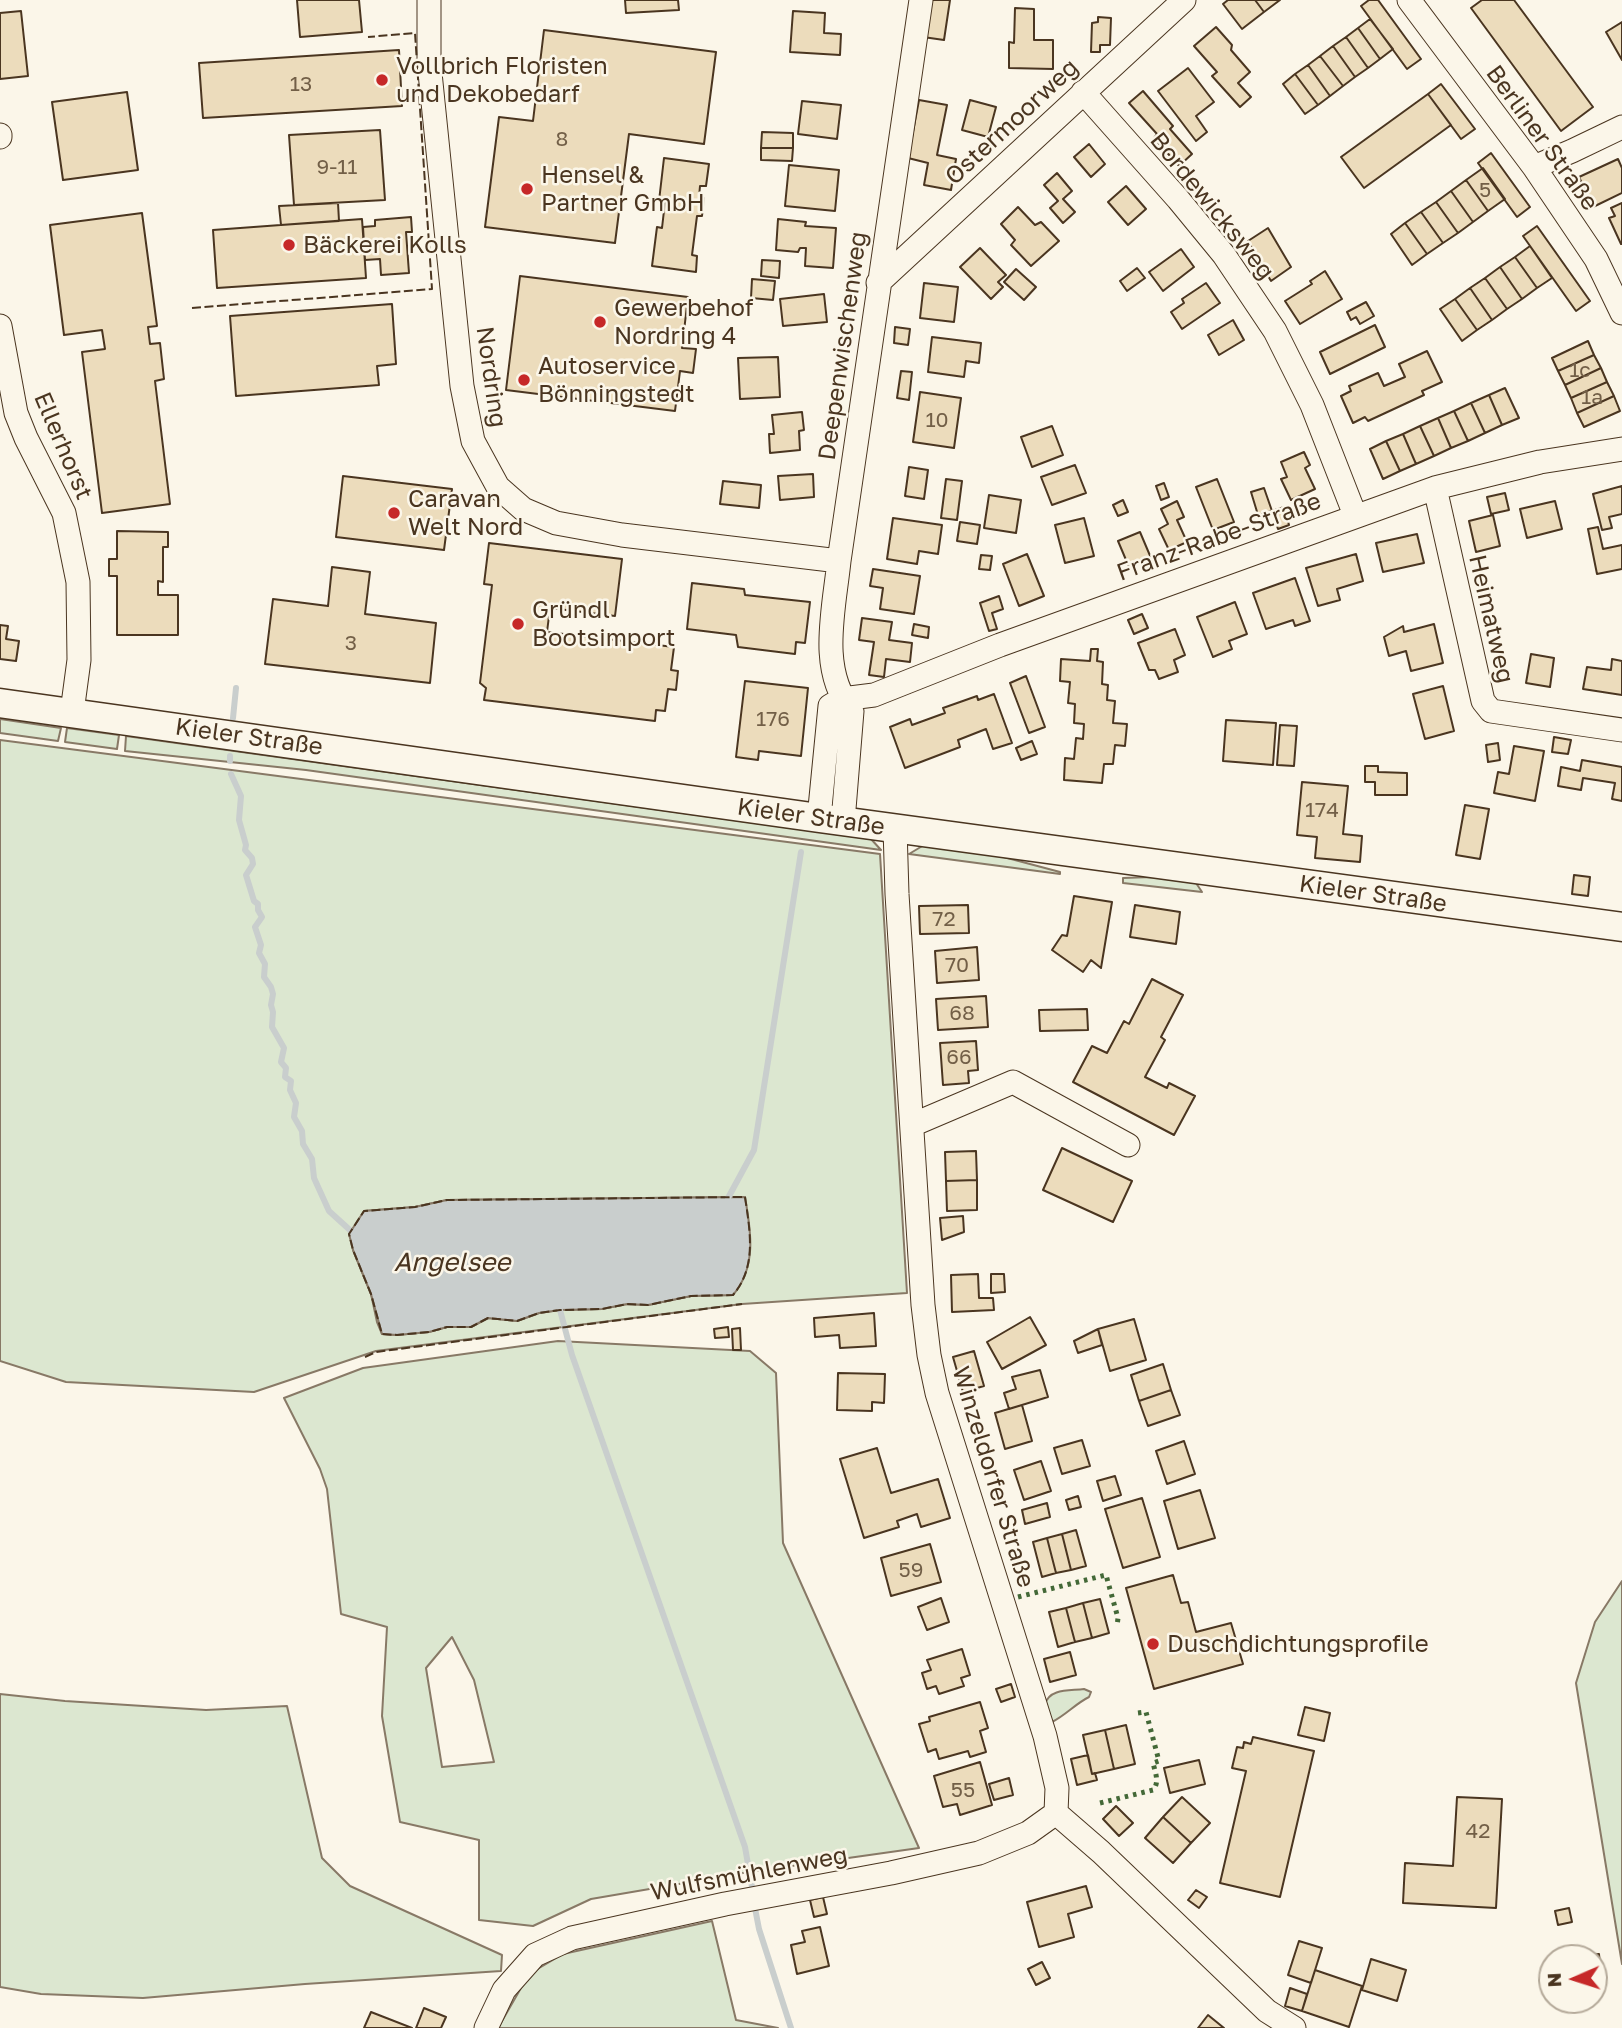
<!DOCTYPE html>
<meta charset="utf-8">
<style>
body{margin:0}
#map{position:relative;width:1622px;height:2028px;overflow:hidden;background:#fbf6e9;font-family:"Golos Text",sans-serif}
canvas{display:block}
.north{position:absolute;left:1538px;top:1944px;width:70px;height:70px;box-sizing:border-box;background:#fbf6e9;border:2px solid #b4a999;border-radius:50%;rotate:267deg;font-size:19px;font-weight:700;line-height:28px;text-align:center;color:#4a3520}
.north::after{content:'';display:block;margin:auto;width:24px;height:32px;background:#c62828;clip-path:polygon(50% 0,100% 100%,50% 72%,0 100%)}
</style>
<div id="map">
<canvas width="1622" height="2028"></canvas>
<div class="north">N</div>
</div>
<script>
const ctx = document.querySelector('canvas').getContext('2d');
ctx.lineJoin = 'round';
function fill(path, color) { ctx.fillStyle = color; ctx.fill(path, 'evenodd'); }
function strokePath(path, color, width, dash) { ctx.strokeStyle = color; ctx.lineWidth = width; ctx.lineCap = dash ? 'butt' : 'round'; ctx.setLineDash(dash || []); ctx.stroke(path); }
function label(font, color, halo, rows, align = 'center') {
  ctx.font = font + ' "Golos Text",sans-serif'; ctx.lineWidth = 5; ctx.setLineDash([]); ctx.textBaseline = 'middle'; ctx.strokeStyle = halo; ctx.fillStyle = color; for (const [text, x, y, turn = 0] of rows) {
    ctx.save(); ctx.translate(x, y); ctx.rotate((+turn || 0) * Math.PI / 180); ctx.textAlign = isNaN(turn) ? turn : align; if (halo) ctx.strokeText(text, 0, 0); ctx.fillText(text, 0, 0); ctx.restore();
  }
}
const green = new Path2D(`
 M0,719L61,728L58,741L0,733Z
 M67,728L119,735L117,749L65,742Z
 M126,736L871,839L881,850L306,770L125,751Z
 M0,740L880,854L907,1293L742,1304L376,1351L254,1392L66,1382L0,1361ZM745,1197L733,1295L691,1296L648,1305L627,1304L602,1309L560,1310L539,1313L517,1321L488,1318L471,1327H447L429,1332L397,1335L382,1334L377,1322L371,1294L353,1250L364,1211L415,1207L447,1200Z
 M924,845L996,855L1060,872V874L909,854Z
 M1151,877L1196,883L1202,892L1123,883V878Z
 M558,1341L750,1351L776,1373L783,1543L919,1848L749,1872L591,1899L533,1926L479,1920V1840L400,1822L382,1716L387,1627L341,1614L327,1489L320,1469L284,1398L363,1368ZM452,1637L474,1680L494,1762L442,1767L426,1668Z
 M1622,1581V1964L1576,1683L1595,1622Z
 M1084,1689L1091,1692L1089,1697C1075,1704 1066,1715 1052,1722L1045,1704C1050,1688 1070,1691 1084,1689Z
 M0,1694L65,1701L206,1710L287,1706L322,1858L350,1886L502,1955L501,1971L305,1984L143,1998L41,1994L0,1987Z
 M712,1921L736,2020L778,2028H498L529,1974L563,1954Z`);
fill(green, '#dce7d0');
strokePath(green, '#887966', 2);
const water = new Path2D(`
 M745,1197C751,1231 757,1267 733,1295L691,1296L648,1305L627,1304L602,1309L560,1310L539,1313L517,1321L488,1318L471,1327H447L429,1332L397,1335L382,1334L371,1294L353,1250L349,1234L364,1211L415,1207L447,1200Z`);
fill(water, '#c9cecd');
strokePath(water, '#887966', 2);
strokePath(new Path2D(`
 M233,718L236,688
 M230,761V756
 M231,774L241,796L239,820L246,845L245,850L252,858L253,864L246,875L254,901L258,904V910L262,917L255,927L261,945L259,953L265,964L264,977L271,987L273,994L271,1005L273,1012L272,1027L284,1048L281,1062L286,1068L285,1077L291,1081L290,1090L296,1103L294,1117L302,1131L303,1144L312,1159L314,1178L329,1211L351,1231
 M728,1198L754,1150L801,852
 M560,1310L572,1355L745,1847L753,1893
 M754,1903L759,1929L791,2028`), '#c9cecd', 6);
const building = new Path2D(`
 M297,0H359L362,32L300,37Z
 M625,0H678L679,10L626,13Z
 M928,0H950L944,40L923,37Z
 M1228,0H1255L1264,12L1242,29L1223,4Z
 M1255,0H1280L1264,12Z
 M1369,0H1378L1421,59L1407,69L1361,6Z
 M1482,0H1514L1593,107L1561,131L1471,8Z
 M1015,8L1034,9V40H1053V69L1009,68V42L1014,43Z
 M21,11L28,76L0,79V13Z
 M793,11L825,13L824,33L841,34L840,55L790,52Z
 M1098,17L1111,18L1110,45H1100V52H1091L1092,23L1098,22Z
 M1370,19L1393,49L1380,59L1358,28Z
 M1622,22V60L1606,32Z
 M1216,27L1232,45L1231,50L1250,72L1238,83L1251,97L1240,107L1212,76L1217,72L1194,46Z
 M1358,28L1380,59L1368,68L1346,37Z
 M544,30L716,52L704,144L629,134L615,243L485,227L499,117L533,121Z
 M1346,37L1368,68L1355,77L1333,46Z
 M1333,46L1355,77L1343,86L1320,56Z
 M399,50L402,106L203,118L199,63Z
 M1320,56L1343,86L1330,96L1308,65Z
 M1308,65L1330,96L1318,105L1295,74Z
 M1188,68L1214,102L1196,116L1207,132L1196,141L1158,91Z
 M1295,74L1318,105L1305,114L1283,84Z
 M1441,84L1475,129L1461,139L1428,94Z
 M1143,91L1173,126L1170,129L1192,154L1179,166L1154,138L1157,134L1129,103Z
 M127,92L138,170L63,180L52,102Z
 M1428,94L1451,125L1364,188L1341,157Z
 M919,100L947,105L937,155L956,159L951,190L924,185L928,163L908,158Z
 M970,100L996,107L988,137L962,130Z
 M802,101L841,105L837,139L798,134Z
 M380,130L385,200L294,205L289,135Z
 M762,132L793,133V148H761Z
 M1089,144L1105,164L1091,177L1074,157Z
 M761,148H793L792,161L761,160Z
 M1491,153L1530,207L1517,217L1478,163Z
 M664,158L709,164L706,186H700L699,197L704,198L702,216H697L692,255L697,256L696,272L652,266L657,227L662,228L665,202L659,201Z
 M1618,159L1622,168V193L1593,207L1579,177Z
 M789,165L839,170L835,211L785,206Z
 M1483,168L1505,199L1488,211L1466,180Z
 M1057,173L1072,191L1063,199L1075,212L1063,223L1050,208L1058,201L1044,185Z
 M1466,180L1488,211L1473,222L1451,191Z
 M1126,186L1146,209L1128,225L1108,202Z
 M1451,191L1473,222L1458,233L1436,202Z
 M1436,202L1458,233L1443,243L1421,212Z
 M338,203L339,221L281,225L279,206Z
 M1622,203V244H1621L1609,218L1615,216L1611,208Z
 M1018,207L1035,225L1041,222L1059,241L1031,266L1011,245L1015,240L1001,224Z
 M1421,212L1443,243L1427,254L1405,223Z
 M142,213L157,326L148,327L150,344L160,343L164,379L155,381L170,504L102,513L82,352L105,349L102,330L64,335L50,225Z
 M411,217L412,232H406L409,273L381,275L380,259L365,260L363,227L375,226V220Z
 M362,219L366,278L217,288L213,230Z
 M778,219L806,222L805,226L836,228L833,268L805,266L806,248H800L798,252L776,250Z
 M1405,223L1427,254L1412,265L1391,234Z
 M1537,226L1590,301L1576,311L1523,236Z
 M1268,228L1291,267L1271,281L1248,241Z
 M1530,246L1552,278L1537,288L1515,257Z
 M980,248L1006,275L998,282L1003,287L991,299L960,267Z
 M1181,249L1194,267L1163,291L1149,272Z
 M1515,257L1537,288L1522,299L1500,267Z
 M762,260L780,261L779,278L761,276Z
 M1500,267L1522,299L1507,309L1485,278Z
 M1137,268L1145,278L1127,291L1120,281Z
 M1016,269L1036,287L1024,300L1004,282Z
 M1325,271L1342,299L1300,324L1285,301L1312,284L1310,281Z
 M520,276L688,297L682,348L696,349L693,373L680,371L675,411L506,390Z
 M1485,278L1507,309L1492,320L1470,288Z
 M752,279L775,281L773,300L751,298Z
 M924,283L958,287L954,322L920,318Z
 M1206,283L1220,303L1182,329L1171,312L1184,303L1182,299Z
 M1470,288L1492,320L1477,330L1455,299Z
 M824,294L827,322L783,326L780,299Z
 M1455,299L1477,330L1462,341L1440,309Z
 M1366,302L1374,316L1360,324L1356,317L1351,320L1347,312Z
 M392,304L396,364L377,366L379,385L236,396L230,316Z
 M1233,320L1244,340L1219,355L1208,335Z
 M1375,325L1385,347L1330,374L1320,352Z
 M895,327L910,329L908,345L894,343Z
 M932,337L981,343L979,363L966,361L964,377L928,372Z
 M1588,341L1594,355L1558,371L1552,358Z
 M1427,351L1442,382L1422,391L1424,395L1368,421L1365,417L1353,423L1341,396L1351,391L1349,386L1378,373L1384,386L1405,377L1399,364Z
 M1594,355L1601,368L1565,385L1558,371Z
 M778,357L780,397L740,399L738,358Z
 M1601,368L1607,382L1571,398L1565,385Z
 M901,371L912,372L909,400L897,398Z
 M1607,382L1614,396L1577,413L1571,398Z
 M1505,388L1519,418L1502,425L1489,395Z
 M920,392L961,398L954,448L913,442Z
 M1489,395L1502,425L1485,433L1471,403Z
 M1614,396L1620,411L1584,427L1577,413Z
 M1471,403L1485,433L1468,441L1454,411Z
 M1454,411L1468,441L1451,448L1438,418Z
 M802,412L804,430L799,431L800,450L770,453L769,434H774L772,415Z
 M1438,418L1451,448L1434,456L1420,426Z
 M1052,426L1063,455L1032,467L1021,437Z
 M1420,426L1434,456L1416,464L1403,434Z
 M1403,434L1416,464L1400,471L1386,441Z
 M1386,441L1400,471L1383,479L1370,449Z
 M1304,452L1310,465L1305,468L1315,489L1291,500L1281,479L1287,477L1281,462Z
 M1075,465L1086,493L1052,505L1041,477Z
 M909,467L928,470L924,499L905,496Z
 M813,474L814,497L780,500L778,476Z
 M343,476L452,489L444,550L336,537Z
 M946,479L962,481L957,520L941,518Z
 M1217,479L1234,522L1213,530L1196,487Z
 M723,481L761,485L759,508L720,504Z
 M1164,483L1169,497L1161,500L1156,486Z
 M1622,486V514L1609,517L1612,528L1602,530L1593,494Z
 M1264,488L1272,511L1258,515L1251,492Z
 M1505,493L1509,510L1491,514L1487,497Z
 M989,495L1021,500L1016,533L984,528Z
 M1123,500L1128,512L1118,516L1113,505Z
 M1177,501L1184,517L1177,520L1187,542L1169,550L1159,529L1168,524L1161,509Z
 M1555,501L1562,529L1527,538L1520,509Z
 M1284,507L1289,525L1278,529L1272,511Z
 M1493,515L1500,546L1476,552L1469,521Z
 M893,518L942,525L938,554L919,551L917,564L887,559Z
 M1084,518L1094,556L1065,563L1055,525Z
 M960,522L980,525L977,544L957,541Z
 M1598,527L1603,549L1622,545V569L1597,574L1588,529Z
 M117,531L168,532V547H163V582L158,581V595H178V635H117V576H109V559H117Z
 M1140,532L1151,558L1129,567L1118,541Z
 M1417,534L1424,563L1383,572L1376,543Z
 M489,543L622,559L615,616L550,608L547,632L674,647L671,670L678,671L676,690L668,689L665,711L656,710L655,721L484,700L486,688L480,683L492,585L484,584Z
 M1027,554L1044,596L1019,606L1003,564Z
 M1356,554L1363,581L1337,589L1340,600L1318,606L1306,568Z
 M981,555L992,556L990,570L979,569Z
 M332,567L370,572L365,614L436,623L430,683L265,664L273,599L328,606Z
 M873,569L920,576L914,614L880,609L883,588L870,586Z
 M1295,578L1310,621L1295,626L1293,620L1266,629L1253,593Z
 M692,583L744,589L745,595L810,602L805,643L796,642L795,654L738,647L736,635L687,629Z
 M999,596L1003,609L992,613L997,629L989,631L980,603Z
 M1235,602L1247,634L1229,641L1232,649L1213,657L1197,617Z
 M1142,614L1148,628L1134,634L1128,620Z
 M862,618L892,622L889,640L912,643L910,662L886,659L884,677L869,675L874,642L859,640Z
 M914,624L929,627L928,638L912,635Z
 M1434,624L1443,663L1411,671L1406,651L1389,656L1384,637L1403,626L1404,632Z
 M0,625L8,626L6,639L19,641L16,661L0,659Z
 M1175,629L1185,655L1174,660L1178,672L1159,679L1155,670H1149L1138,643Z
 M1091,649H1098L1097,661L1103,662L1102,684L1108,685L1107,700L1115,701L1113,723L1127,724L1125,746L1115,745L1113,764H1104L1102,783L1064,780L1065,758L1074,759L1076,738L1083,739L1084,724L1074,723L1075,704L1068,703L1070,682L1060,681L1061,659L1090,661Z
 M1531,654L1554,658L1550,687L1526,683Z
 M1612,659L1622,661V695L1583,689L1587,667L1611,670Z
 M1026,676L1045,727L1029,733L1010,683Z
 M745,681L808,688L801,756L759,751L758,760L736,757Z
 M1443,686L1454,731L1425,739L1413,694Z
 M994,694L1012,743L993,749L986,729L958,740L960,747L905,768L890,727L910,719L912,725L945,713L943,708L977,696L978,700Z
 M1226,720L1276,723L1273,765L1223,761Z
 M1280,725L1297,726L1294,766L1277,765Z
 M1554,737L1571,740L1568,754L1552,752Z
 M1032,741L1037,754L1021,760L1016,748Z
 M1498,743L1500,760L1488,762L1486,745Z
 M1514,746L1544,751L1535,801L1494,793L1498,772L1509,774Z
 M1582,760L1622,767V801L1612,799L1615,783L1583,778L1581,790L1558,786L1561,767L1580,771Z
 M1365,766H1378V772L1407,773V795H1375V782H1365Z
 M1302,782L1348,786L1343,834L1362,836L1360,862L1315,858L1317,837L1297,835Z
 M1465,805L1489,809L1480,859L1456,855Z
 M1574,875L1590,877L1588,896L1572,894Z
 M1074,896L1112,902L1101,968L1091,960L1083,972L1052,950L1062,935L1067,936Z
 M968,905L969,933L920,934L919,906Z
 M1135,905L1180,912L1176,944L1130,937Z
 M977,947L979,980L937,983L935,951Z
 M1152,979L1183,995L1161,1037L1165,1040L1145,1077L1167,1088L1169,1083L1195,1096L1174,1135L1073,1082L1092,1046L1107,1053L1124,1021L1129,1024Z
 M986,996L988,1027L938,1030L936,999Z
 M1087,1009L1088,1030L1040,1031L1039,1010Z
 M976,1041L978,1070L968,1071L969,1083L943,1085L940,1043Z
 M1062,1148L1132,1181L1113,1222L1043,1190Z
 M976,1151L977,1180L946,1181L945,1152Z
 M977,1180V1210L947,1211L946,1181Z
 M963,1216L964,1232L942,1240L940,1218Z
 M978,1274L979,1298H993L994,1310L952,1312L951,1275Z
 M991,1274H1004L1005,1292L991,1293Z
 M874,1313L876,1346L840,1348L839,1335L815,1337L814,1318Z
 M1030,1317L1046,1345L1002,1369L987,1342Z
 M1134,1319L1146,1360L1110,1371L1098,1329Z
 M728,1327L729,1337L715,1338L714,1329Z
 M740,1328L741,1350H733L732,1329Z
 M1098,1329L1102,1345L1078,1353L1074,1341Z
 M974,1351L984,1386L963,1392L953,1357Z
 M1163,1364L1171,1390L1139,1401L1131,1375Z
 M1040,1370L1048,1397L1009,1409L1004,1393L1016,1389L1012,1377Z
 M838,1373L885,1374L884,1403L872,1402V1411L837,1410Z
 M1171,1390L1180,1415L1148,1426L1139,1401Z
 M1022,1405L1032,1441L1005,1449L995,1413Z
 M1082,1440L1090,1466L1062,1474L1054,1448Z
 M1184,1441L1195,1474L1167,1484L1156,1451Z
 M877,1448L891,1493L938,1479L950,1518L921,1527L917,1514L897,1521L899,1527L864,1538L840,1459Z
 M1041,1461L1051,1491L1024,1500L1014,1470Z
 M1115,1476L1121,1495L1103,1501L1097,1481Z
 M1200,1490L1215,1538L1178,1549L1164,1501Z
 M1078,1496L1081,1507L1069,1510L1066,1500Z
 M1142,1498L1160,1557L1123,1568L1105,1509Z
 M1047,1503L1050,1517L1025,1524L1022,1510Z
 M1076,1530L1086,1566L1071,1570L1062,1534Z
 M1062,1534L1071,1570L1056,1573L1047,1538Z
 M1047,1538L1056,1573L1042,1577L1033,1542Z
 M930,1544L941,1582L891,1596L881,1558Z
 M1173,1575L1181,1603L1188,1602L1196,1632L1231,1623L1243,1664L1154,1689L1126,1588Z
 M941,1598L949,1622L927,1630L918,1607Z
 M1100,1599L1109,1633L1092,1638L1083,1603Z
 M1083,1603L1092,1638L1075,1642L1066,1608Z
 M1066,1608L1075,1642L1058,1647L1049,1612Z
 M962,1649L970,1675L961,1678L964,1686L939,1694L936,1686L927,1689L922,1673L931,1670L927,1660Z
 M1070,1652L1076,1675L1050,1682L1044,1659Z
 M1011,1684L1015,1697L1001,1702L996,1689Z
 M980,1702L988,1728L980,1731L986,1752L970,1757L968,1751L939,1759L936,1749L928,1752L919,1724L930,1721L929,1717Z
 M1305,1707L1330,1713L1324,1741L1298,1735Z
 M1126,1725L1135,1764L1114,1769L1105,1730Z
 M1105,1730L1114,1769L1092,1774L1083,1735Z
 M1253,1737L1314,1751L1280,1897L1220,1883L1246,1771L1232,1768L1237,1747L1243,1748L1244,1742L1251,1744Z
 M1088,1755L1092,1774L1095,1773L1097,1780L1077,1785L1071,1759Z
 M1199,1760L1205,1784L1170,1793L1164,1768Z
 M980,1762L992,1805L960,1815L957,1804L943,1807L934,1776Z
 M1009,1778L1013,1795L994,1800L989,1784Z
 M1182,1797L1210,1823L1191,1843L1163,1817Z
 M1457,1797L1502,1799L1496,1908L1403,1903L1405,1863L1453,1866Z
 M1116,1806L1133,1823L1119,1836L1103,1819Z
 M1163,1817L1191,1843L1173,1863L1145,1838Z
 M1086,1886L1092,1907L1068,1914L1074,1937L1039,1947L1027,1902Z
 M1196,1890L1207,1897L1199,1908L1188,1900Z
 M823,1897L827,1914L814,1917L810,1900Z
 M1569,1908L1572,1922L1558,1925L1555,1911Z
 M820,1927L829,1966L797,1974L791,1945L805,1942L802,1931Z
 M1299,1941L1322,1948L1311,1983L1288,1975Z
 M1584,1949L1585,1955L1599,1954L1603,1993L1594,1994V1958H1568L1567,1951Z
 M1371,1959L1406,1970L1397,2001L1362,1990Z
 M1042,1962L1050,1978L1036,1985L1028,1969Z
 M1315,1970L1362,1986L1349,2027L1302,2011Z
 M1290,1988L1307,1994L1302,2011L1285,2006Z
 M424,2008L446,2017L441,2028H416Z
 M371,2012L412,2028H364Z
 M1208,2015L1224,2028H1198Z`);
fill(building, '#ecdcbc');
strokePath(building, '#4a3520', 2);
const minor = new Path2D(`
 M429,0V63L462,386L473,441L498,487L523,509L556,523L622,535L839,561
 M1409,0L1534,167L1596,259L1622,313
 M1083,92L1178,199L1224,255L1275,331L1312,405L1355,515
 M0,135V137
 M1534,167L1572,151L1622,127
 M878,283L1184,0
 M0,326L16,413L26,438L64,513L78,582L79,660L72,712
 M1435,488L1483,701L1491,711L1622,730
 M819,818L830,706L842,699L874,695L1000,645L1435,488L1540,462L1622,449
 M843,821L852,711C818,670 834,610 839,561L921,0
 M895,828L897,894L923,1305L929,1355L937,1393L1045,1736L1057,1788L1056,1813L1101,1852L1267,2011L1294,2028
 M912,1125L1013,1082L1128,1145
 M486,2028L504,1990L535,1955L572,1938L725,1904L891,1873L979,1853L1028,1833L1056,1813`);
const major = new Path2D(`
 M0,703L819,818L1622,927`);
strokePath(minor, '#4a3520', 25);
strokePath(major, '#4a3520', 31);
strokePath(minor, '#fbf6e9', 23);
strokePath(major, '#fbf6e9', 28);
strokePath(new Path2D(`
 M1018,1597L1106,1575L1118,1618L1117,1626
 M1100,1803L1153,1790C1160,1782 1155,1772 1153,1763L1159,1761L1146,1712L1138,1713`), '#436837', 5, [3.5, 5]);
strokePath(new Path2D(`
 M192,308L432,289L415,33L368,37
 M745,1197C750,1231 757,1267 733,1295L691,1296L648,1305L627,1304L602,1309L560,1310L539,1313L517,1321L488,1318L471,1327H447L429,1332L397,1335L382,1334L371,1294L353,1250L349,1234L364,1211L415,1207L447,1200Z
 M365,1357L376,1352L742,1304`), '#4a3520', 2, [9, 3.5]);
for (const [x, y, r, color] of [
 [382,80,7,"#c62828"],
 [527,189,7,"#c62828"],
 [289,245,7,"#c62828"],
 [600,322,7,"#c62828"],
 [524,380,7,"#c62828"],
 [394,513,7,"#c62828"],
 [518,624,7,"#c62828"],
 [1153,1644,7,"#c62828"]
]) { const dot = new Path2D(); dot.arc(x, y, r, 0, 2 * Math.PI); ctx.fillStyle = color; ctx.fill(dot); strokePath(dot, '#fbf6e9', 2.5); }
label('21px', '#725f47', null, [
 ["13",301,84],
 ["8",562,139],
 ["9-11",337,167],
 ["5",1485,190],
 ["1c",1580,370],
 ["1a",1592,397],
 ["10",937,420],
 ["3",351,643],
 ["176",773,719],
 ["174",1322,810],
 ["72",944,919],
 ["70",957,965],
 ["68",962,1013],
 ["66",959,1057],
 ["59",911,1570],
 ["55",963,1790],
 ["42",1478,1831]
]);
label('24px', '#4a3520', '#fbf6e9', [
 ["Vollbrich Floristen",396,66],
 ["und Dekobedarf",396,94],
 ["Hensel &",541,175],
 ["Partner GmbH",541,203],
 ["Bäckerei Kolls",303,245],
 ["Gewerbehof",614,308],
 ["Nordring 4",614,336],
 ["Autoservice",538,366],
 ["Bönningstedt",538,394],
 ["Caravan",408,499],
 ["Welt Nord",408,527],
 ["Gründl",532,610],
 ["Bootsimport",532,638],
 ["Duschdichtungsprofile",1167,1644]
], 'left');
label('24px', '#4a3520', '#fbf6e9', [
 ["Ostermoorweg",1012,122,-43],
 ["Berliner Straße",1542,138,54],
 ["Bordewicksweg",1212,206,51],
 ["Deepenwischenweg",843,346,-82],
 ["Nordring",491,377,82],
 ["Ellerhorst",63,446,67],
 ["Franz-Rabe-Straße",1219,537,-20],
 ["Heimatweg",1491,619,77],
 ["Kieler Straße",249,737,8],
 ["Kieler Straße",811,817,8],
 ["Kieler Straße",1373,894,8],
 ["Winzeldorfer Straße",993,1477,73],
 ["Wulfsmühlenweg",749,1874,-11]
]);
label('italic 26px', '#4a3520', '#fbf6e9', [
 ["Angelsee",452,1263]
]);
</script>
